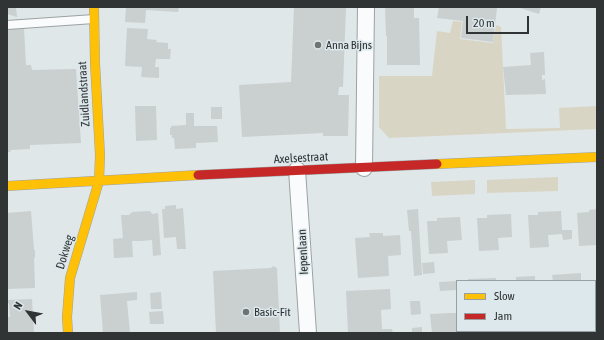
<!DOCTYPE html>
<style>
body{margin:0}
#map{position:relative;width:604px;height:340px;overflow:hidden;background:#e0e7e8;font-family:"Asap Condensed",sans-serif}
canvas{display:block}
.frame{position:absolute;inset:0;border:8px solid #303435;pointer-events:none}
.legend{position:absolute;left:456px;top:280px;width:140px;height:52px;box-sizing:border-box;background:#dde8ec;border:1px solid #98a0a3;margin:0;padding:5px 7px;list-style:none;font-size:12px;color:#303435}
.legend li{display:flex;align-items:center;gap:8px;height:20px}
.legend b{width:20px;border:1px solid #98a0a3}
.north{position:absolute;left:8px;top:292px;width:40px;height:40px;-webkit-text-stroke:3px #dde8ec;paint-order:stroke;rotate:302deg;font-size:11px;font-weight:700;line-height:16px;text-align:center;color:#303435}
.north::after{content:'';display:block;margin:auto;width:14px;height:18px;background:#303435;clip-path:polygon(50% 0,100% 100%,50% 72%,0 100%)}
.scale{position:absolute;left:466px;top:16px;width:63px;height:18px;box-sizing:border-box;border:2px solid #303435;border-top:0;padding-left:5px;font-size:12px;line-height:14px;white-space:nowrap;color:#303435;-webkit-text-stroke:3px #dde8ec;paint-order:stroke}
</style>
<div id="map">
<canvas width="604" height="340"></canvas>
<div class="frame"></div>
<ul class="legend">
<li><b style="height:5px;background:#ffc107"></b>Slow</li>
<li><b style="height:5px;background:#c62828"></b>Jam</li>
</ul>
<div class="north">N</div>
<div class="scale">20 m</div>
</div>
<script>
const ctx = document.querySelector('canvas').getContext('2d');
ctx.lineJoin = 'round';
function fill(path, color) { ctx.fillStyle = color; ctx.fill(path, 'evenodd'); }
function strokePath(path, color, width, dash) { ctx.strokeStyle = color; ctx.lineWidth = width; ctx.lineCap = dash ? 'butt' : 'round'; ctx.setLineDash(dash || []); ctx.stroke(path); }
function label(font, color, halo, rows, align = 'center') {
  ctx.font = font + ' "Asap Condensed",sans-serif'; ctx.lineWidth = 3; ctx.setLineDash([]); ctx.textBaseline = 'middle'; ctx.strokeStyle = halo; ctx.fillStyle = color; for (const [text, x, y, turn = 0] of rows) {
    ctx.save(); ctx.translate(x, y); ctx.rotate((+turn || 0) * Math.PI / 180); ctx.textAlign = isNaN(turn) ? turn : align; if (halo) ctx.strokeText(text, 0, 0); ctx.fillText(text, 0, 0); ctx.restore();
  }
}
fill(new Path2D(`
 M453,21L462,22L460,39L493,43L496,25L501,27L506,129L560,128L559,108L597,106V129L389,138L379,127V76H432L437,31L450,33Z
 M558,177V191L487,193V180Z
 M475,180V194L432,196L431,182Z`), '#d8d5c5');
fill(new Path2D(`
 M7,7H16L17,17L7,14Z
 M126,7H179L178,12L146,10L145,23L125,22Z
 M294,7H346L343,87H339L338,95H349L348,136H323V133L242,137L239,85L291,82Z
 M385,7H414V18H419L420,65H387V36H386Z
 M439,7L497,8L493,42L461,38L463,21L437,18Z
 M517,7H541L539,14Z
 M24,28L26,65H31L32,70L76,69L81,143L30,145V149L11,150L10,152H7V29Z
 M127,28L148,29L147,39L157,40L156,42L168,43V49H171L170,59H156L155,67H159V78L141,77L142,67L125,66Z
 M544,52L545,75H542V80L545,79L546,94L506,95L503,67L531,65L530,53Z
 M135,106H156L157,140L136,141Z
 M211,107H222V119H211Z
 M186,113H194V126H217L218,142L196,143V148L175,149L174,138H172V135H170V128H171V126L186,125Z
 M176,205V209L183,208L186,249H177L176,237L164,238L162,209H165V206Z
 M418,209L422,275L414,276L411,231H409L407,210Z
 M597,209V245L579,246L577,213L589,212V210Z
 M31,211L34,250H35V258H34L35,288L7,289V213Z
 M150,211L152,214L158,213L161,255L153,256L152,240L141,241H132L133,257L114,258L113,239L123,238L121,215H129L132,212Z
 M561,211L562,230H572V239L563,240L562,234L548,235L549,247L530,248L528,215H538V212Z
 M511,214L512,237L498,238L499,250L479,251L477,218H487V215Z
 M460,217L462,240L447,241L448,253L429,254L427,221H437V218Z
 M369,233H383V236L400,235L401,255L388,256L389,276L358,278L355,238L370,237Z
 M434,262L435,273L423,274L422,263Z
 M273,266L277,268L280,333H216L213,271L271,268Z
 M581,273V281H553L552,275Z
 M535,276V281H516V277Z
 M496,278V281H468V279Z
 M457,281V290L440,291L439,282Z
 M390,289L391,309L381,310L382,329H392L393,333H348L346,291Z
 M137,292V300L127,301L130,333H103L100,295Z
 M161,292L162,309H151L150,293Z
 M32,299L34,333H7L8,317H10L9,303L7,304V300Z
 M410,301H420L421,314L411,315Z
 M597,304V327L595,328V305Z
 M163,311L164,324H150L149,312Z
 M450,313H457V331H515V332L432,333L430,314Z
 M422,327V333H412V328Z`), '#cacfd0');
const lane = new Path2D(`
 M7,25L94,19`);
const street = new Path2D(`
 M364,168L366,7
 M297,170L308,333`);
const slow = new Path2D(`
 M437,164L597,157
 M7,186L198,175
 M68,333L67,317L70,278L99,181L100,155L95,63L94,7`);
const jam = new Path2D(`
 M198,175L437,164`);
strokePath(lane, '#9ca2a3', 10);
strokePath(street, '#9ca2a3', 18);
strokePath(slow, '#9ca2a3', 10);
strokePath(jam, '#9ca2a3', 10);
strokePath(lane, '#fafbfc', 8);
strokePath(street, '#fafbfc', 16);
strokePath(slow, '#ffc107', 9);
strokePath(jam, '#c62828', 9);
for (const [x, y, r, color] of [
 [318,45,4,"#6e7374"],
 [246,312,4,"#6e7374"]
]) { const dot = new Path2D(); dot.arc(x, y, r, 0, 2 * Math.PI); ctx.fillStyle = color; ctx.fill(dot); strokePath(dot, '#dde8ec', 1.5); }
label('12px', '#303435', '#dde8ec', [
 ["Anna Bijns",326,45],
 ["Basic-Fit",254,312]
], 'left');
label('12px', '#303435', '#dde8ec', [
 ["Zuidlandstraat",84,94,-93],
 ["Axelsestraat",301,158,-3],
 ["Dokweg",65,252,-73],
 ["Iepenlaan",303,252,-93]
]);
</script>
